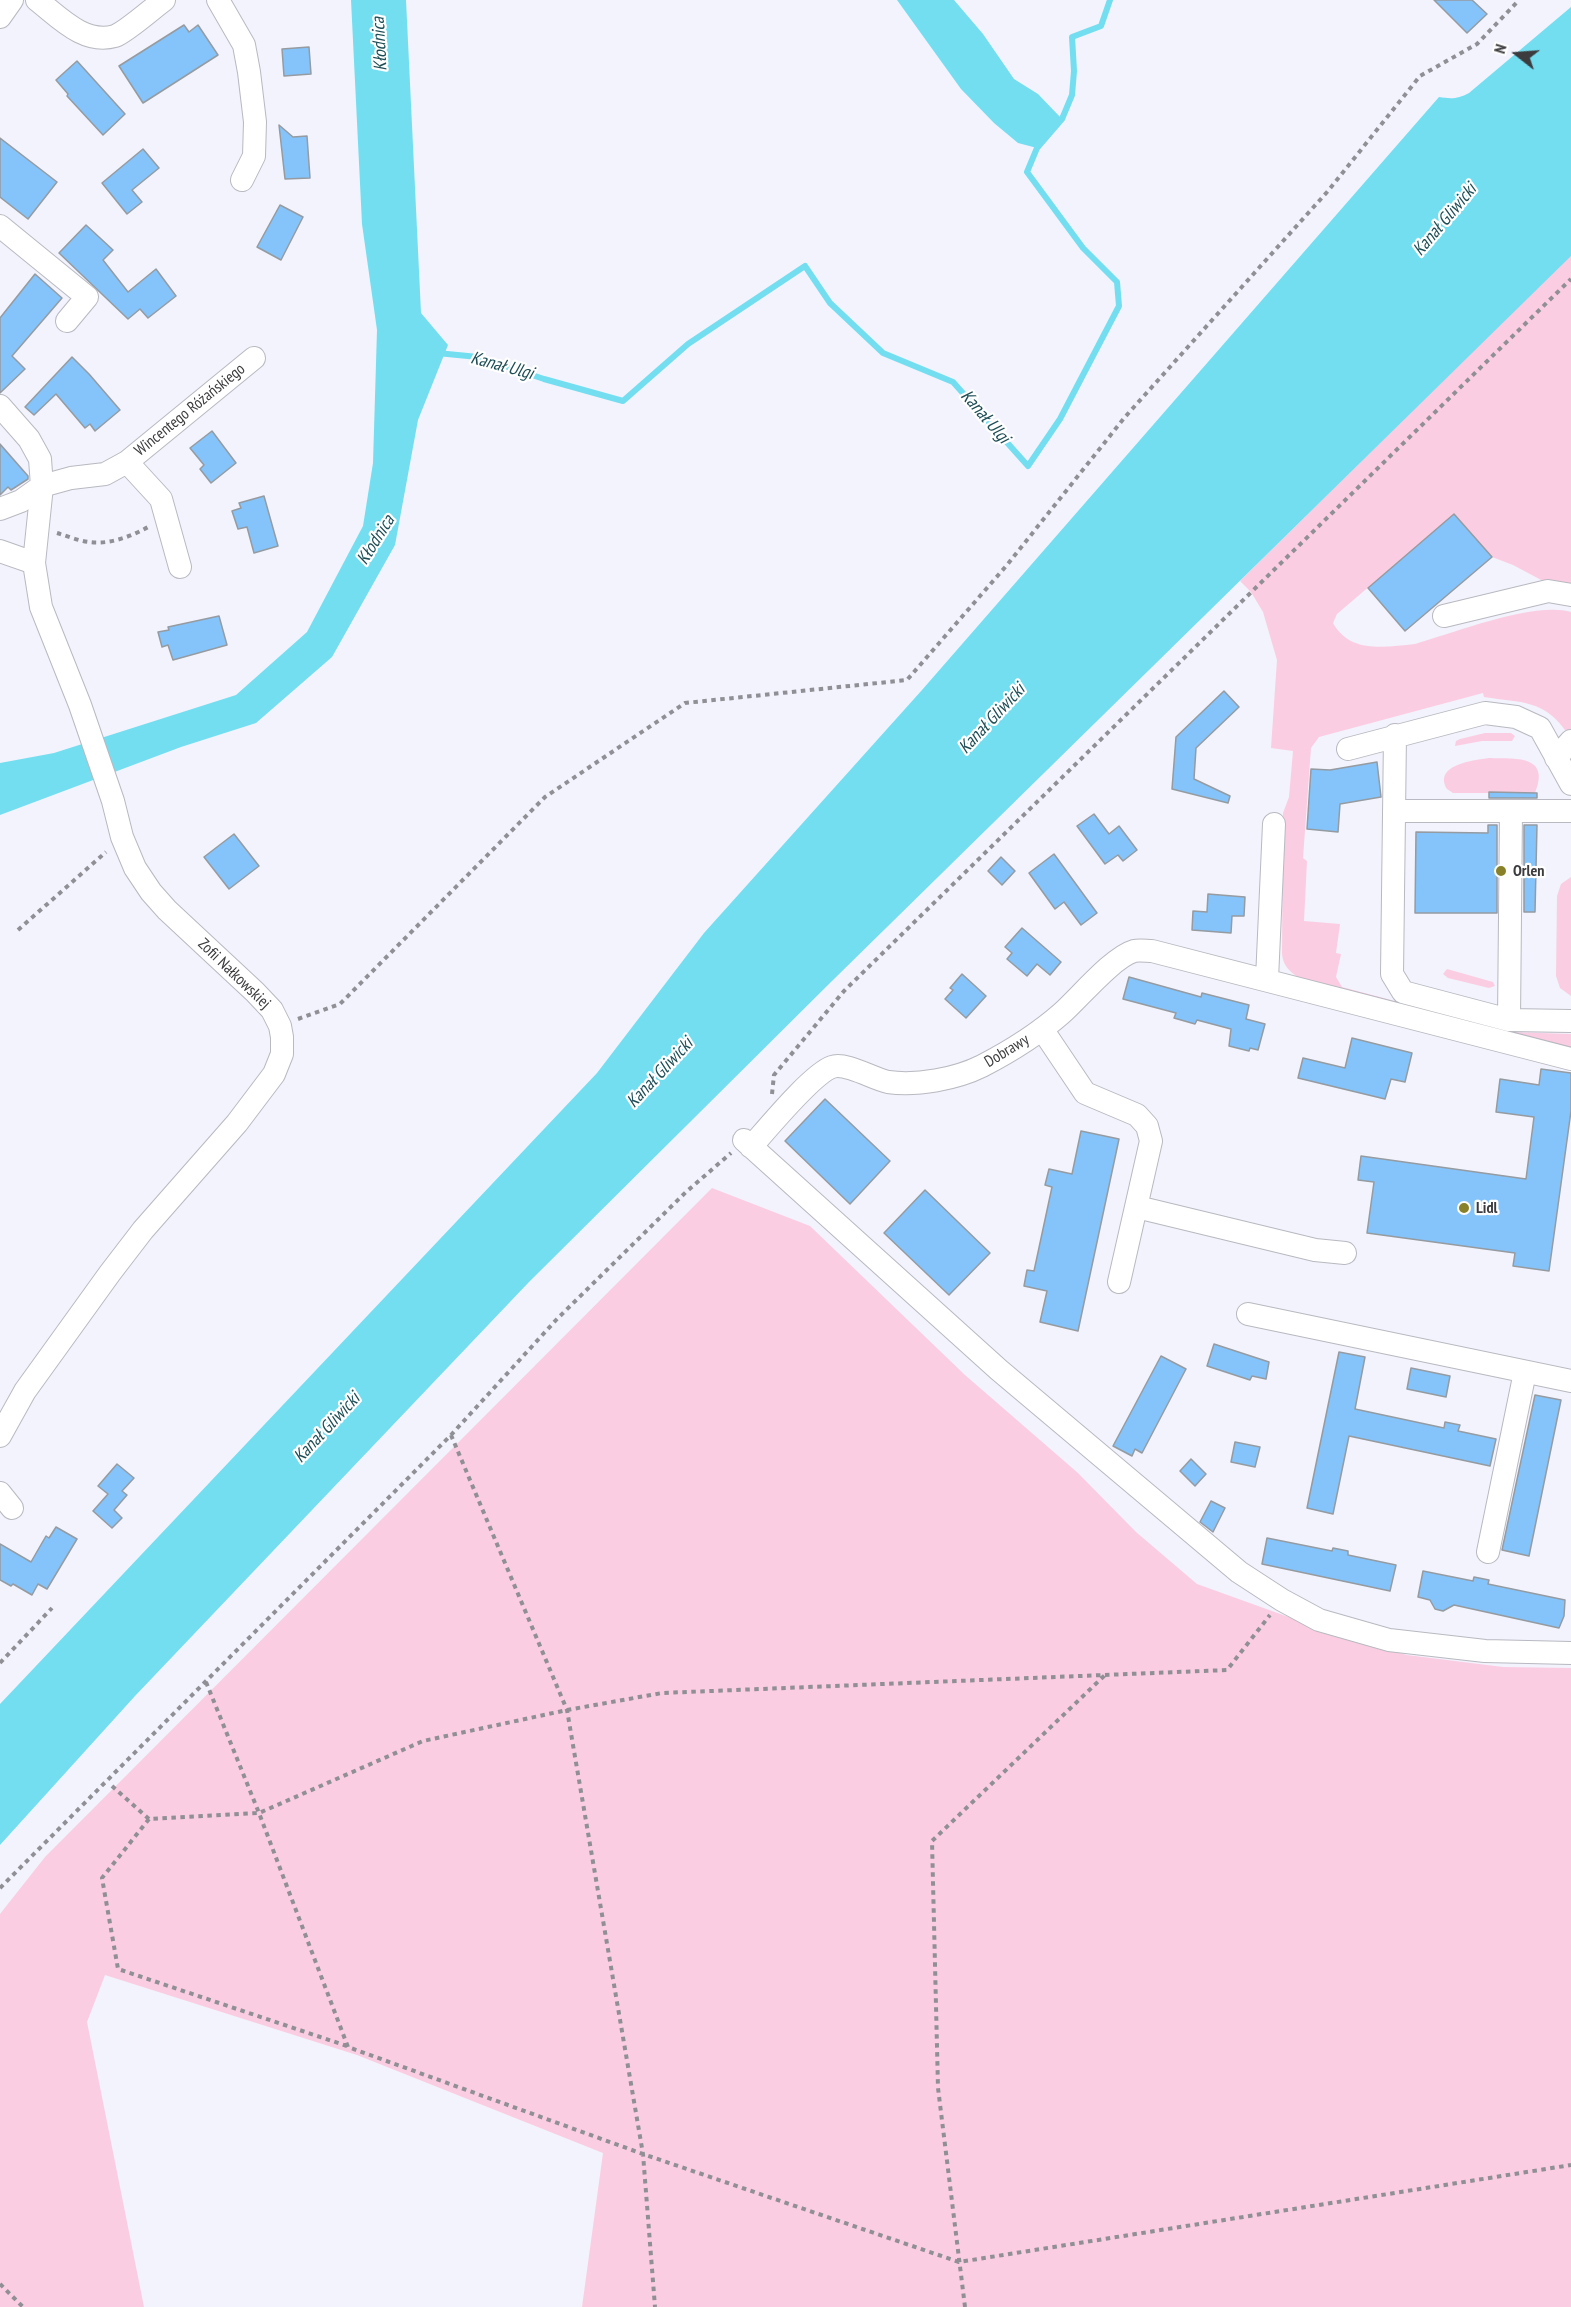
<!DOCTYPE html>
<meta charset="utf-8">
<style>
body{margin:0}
#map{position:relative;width:1571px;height:2307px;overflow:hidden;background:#f2f3fc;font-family:"PT Sans Narrow",sans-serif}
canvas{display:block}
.north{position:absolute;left:1487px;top:24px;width:60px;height:60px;-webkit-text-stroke:4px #fff;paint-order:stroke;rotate:287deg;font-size:16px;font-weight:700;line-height:24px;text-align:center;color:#3c3c3f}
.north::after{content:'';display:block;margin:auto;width:21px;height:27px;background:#3c3c3f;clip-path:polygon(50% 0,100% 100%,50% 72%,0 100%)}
</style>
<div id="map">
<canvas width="1571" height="2307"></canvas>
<div class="north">N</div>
</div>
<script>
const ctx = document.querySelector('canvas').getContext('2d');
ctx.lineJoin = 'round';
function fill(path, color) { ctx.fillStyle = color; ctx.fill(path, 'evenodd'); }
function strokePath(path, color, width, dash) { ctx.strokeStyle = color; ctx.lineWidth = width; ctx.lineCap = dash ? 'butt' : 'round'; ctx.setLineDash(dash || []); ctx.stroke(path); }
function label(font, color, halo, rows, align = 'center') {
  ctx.font = font + ' "PT Sans Narrow",sans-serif'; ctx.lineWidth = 4.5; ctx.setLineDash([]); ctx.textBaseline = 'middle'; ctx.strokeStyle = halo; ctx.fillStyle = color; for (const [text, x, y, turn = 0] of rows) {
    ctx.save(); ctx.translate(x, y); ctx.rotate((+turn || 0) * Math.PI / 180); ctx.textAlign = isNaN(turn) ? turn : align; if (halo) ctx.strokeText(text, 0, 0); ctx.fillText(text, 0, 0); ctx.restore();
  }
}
fill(new Path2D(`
 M1571,255V588L1545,582L1513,565L1492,557L1454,514L1337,614L1333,623C1350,654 1386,647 1415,644C1453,633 1535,601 1571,612V730L1568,734C1544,699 1522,703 1484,697L1483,693L1319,737L1311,748L1303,858L1307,861L1304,921L1340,924L1336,953L1341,954L1336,977L1342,987L1511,1032L1571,1034V1056L1310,984C1296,976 1283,970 1282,953L1283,813L1289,797L1293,751L1271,748L1277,660L1263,612L1251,592L1240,581Z
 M1485,733H1511L1515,736L1512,741H1482L1455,746L1456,741L1460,739Z
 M1489,758C1514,759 1551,754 1535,793H1453L1447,789C1433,765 1474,760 1489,758Z
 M1571,877V996L1560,988L1556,976L1557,896L1561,884Z
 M1447,969L1493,982L1495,986L1489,988L1448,978L1443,974Z
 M712,1188L810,1226L965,1375L1078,1473L1136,1532L1197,1584L1333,1633L1407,1655L1503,1667L1571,1668V2307H582L603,2153L357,2055L105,1975L87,2022L144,2307H0V1914L45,1857Z`), '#fbcde2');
fill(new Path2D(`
 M351,0H406L421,313L448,345L418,420L395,545L332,657L256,723L181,747L0,815V763L54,753L236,695L307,632L363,526L373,463L377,330L362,224Z
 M897,0H954L983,34L1014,79L1038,94L1062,119L1037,148L1018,143L994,123L961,89Z
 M1571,7V256L832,981L529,1282L135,1696L0,1845V1704L597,1073L704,933L922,690L1439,97C1451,99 1458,99 1469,93Z`), '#73def0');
strokePath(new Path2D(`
 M437,353L478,357L544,379L623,401L688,344L805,266L830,303L883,353L953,382L1028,466L1060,419L1119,306L1117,282L1083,248L1027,172L1037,148L1062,119L1072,95L1074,71L1072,37L1101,26L1110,0`), '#73def0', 6);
const building = new Path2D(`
 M1434,0H1472L1487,14L1467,33Z
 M184,25L189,32L198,25L218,55L143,103L119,66Z
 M309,47L311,74L284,76L282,49Z
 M77,61L125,114L103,135L67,96L68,94L56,80Z
 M279,125L293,137L307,136L310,178L285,179Z
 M0,138L57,182L28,219L0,197Z
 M143,149L159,168L132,190L142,202L127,214L102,183Z
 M280,205L303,217L281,260L257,247Z
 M86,225L113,250L103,260L128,292L156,269L176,296L148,318L140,309L128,319L59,253Z
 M35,274L62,298L12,356L25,369L0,393V318Z
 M72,357L89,374L120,410L95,431L90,424L85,428L56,394L34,415L25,407Z
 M212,431L236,463L211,483L200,469L204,465L190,448Z
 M0,444L28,476V479L11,490L8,487L0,495Z
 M264,496L278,546L254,553L247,527L238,529L232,511L241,508L239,503Z
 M1454,514L1492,557L1405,631L1368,588Z
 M219,616L227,645L173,660L168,645L162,647L158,632L169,630L168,627Z
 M1224,691L1239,707L1196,748L1194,779L1230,796L1228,803L1172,789L1176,737Z
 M1377,762L1381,797L1340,804L1338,832L1307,829L1311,769L1330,770Z
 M1489,792L1537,793V798H1489Z
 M1094,814L1109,834L1119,826L1137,850L1123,861L1118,855L1105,864L1077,826Z
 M1488,825H1497V913H1415L1416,832L1488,833Z
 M1524,825H1537L1535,912H1524Z
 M234,834L259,866L229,889L204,857Z
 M1054,854L1097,913L1081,925L1064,902L1055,909L1029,873Z
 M1001,857L1015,871L1002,885L988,871Z
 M1208,894L1245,897L1244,916H1232L1231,933L1192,930L1193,911L1207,912Z
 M1022,928L1061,962L1050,975L1037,964L1027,976L1007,959L1012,953L1005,947Z
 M962,974L986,996L966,1018L945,999L953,990L950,988Z
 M1129,977L1201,997L1202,993L1249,1005L1246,1019L1265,1024L1258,1050L1250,1048L1249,1051L1229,1046L1231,1029L1197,1020L1195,1024L1174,1018L1176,1013L1123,999Z
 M1352,1038L1412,1053L1405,1082L1391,1079L1385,1099L1298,1078L1303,1058L1345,1068Z
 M1541,1069L1571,1073V1111L1549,1271L1513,1266L1515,1253L1367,1233L1374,1182L1358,1180L1361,1156L1526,1179L1534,1117L1496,1112L1500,1079L1539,1085Z
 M825,1099L890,1161L850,1204L785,1141Z
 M1081,1131L1119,1139L1078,1331L1040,1322L1047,1291L1024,1286L1027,1270L1034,1271L1052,1187L1045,1185L1049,1169L1072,1174Z
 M925,1190L990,1253L949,1295L884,1233Z
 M1214,1344L1269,1362L1266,1379L1252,1376L1250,1380L1207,1366Z
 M1339,1352L1365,1357L1355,1409L1444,1428L1445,1422L1460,1425L1458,1431L1496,1439L1490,1466L1349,1436L1333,1514L1307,1508Z
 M1161,1356L1186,1369L1142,1453L1135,1449L1132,1456L1113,1446Z
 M1411,1368L1450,1376L1446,1397L1407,1389Z
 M1535,1395L1561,1400L1529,1556L1502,1550Z
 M1235,1442L1260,1447L1255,1467L1231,1462Z
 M1191,1459L1206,1474L1195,1486L1180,1471Z
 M117,1464L134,1478L122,1491L127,1495L114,1510L122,1518L112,1528L93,1511L108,1494L98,1486Z
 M1211,1501L1225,1508L1213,1532L1200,1522Z
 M56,1527L77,1539L47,1589L38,1584L32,1595L13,1584L11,1586L0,1580V1544L31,1562L46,1536L49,1538Z
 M1267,1538L1332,1551L1333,1548L1348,1551V1555L1396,1565L1390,1591L1262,1564Z
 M1423,1571L1473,1581L1474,1577L1489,1580L1488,1584L1565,1600L1564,1616L1559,1628L1454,1605L1443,1611L1435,1609L1430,1600L1418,1597Z`);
fill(building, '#84c4fa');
strokePath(building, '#959ba1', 1.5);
const minor = new Path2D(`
 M37,0C59,17 84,45 115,36C126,32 153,8 164,0
 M218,0L244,45L249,72L255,122L254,156L242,180
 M0,17L12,0
 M0,226L87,297L67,321
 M0,406L29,439L40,459L42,486L34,563L41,607L80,705L113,801L122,837L135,868L151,892L167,910L255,992L272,1010L280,1026L282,1037V1054L274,1074L237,1123L143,1230L110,1273L25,1391L0,1436
 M127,462L161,499L180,567
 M0,509L21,501L42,486L71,478L105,474L127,462L254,358
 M0,551L34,563
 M1444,616L1548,591L1571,595
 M1395,735L1392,974L1403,992L1509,1020L1571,1021
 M1348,749L1485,713L1516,717L1540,728L1571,784
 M1556,758L1571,741
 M1394,811H1571
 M1267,979L1274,824
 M1509,1020L1511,811
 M1042,1029L1085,1093L1137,1115L1147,1126L1151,1141L1119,1282
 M744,1140L999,1370L1239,1572L1282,1600L1319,1620L1389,1640L1485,1651L1571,1653
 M751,1147C767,1129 812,1074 832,1067C846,1062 873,1079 888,1082C917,1086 956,1079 982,1066C1011,1051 1037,1035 1062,1013C1079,998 1113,957 1134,951C1139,950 1147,951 1152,951L1571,1059
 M1137,1207L1315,1250L1345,1253
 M1248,1314L1571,1381
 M0,1493L12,1508
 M1488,1552L1525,1372`);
strokePath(minor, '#b8b9c1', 24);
strokePath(new Path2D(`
 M57,533C67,536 79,541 89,542C110,545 132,536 150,526
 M18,930L106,852
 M298,1019L340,1004L545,797L685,703L907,680L1007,565L1125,417L1328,191L1420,76L1477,44L1519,0
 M772,1094L774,1075L844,991L1571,279
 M451,1435L567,1710L643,2154L655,2307
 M0,1663L52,1608
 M206,1682L259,1813L348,2047L643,2154L959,2262L1571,2165
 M112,1786L149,1819L259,1813L423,1741L567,1710L662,1693L1227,1670L1270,1615
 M149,1819L102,1878L118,1969L347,2046
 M0,1888L451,1435L557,1319L686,1192L731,1153
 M0,2284L23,2307
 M965,2307L938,2088L932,1841L1105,1675`), '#8f8f95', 4, [4.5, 4.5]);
strokePath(minor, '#fff', 22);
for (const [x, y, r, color] of [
 [1501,871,6,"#888129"],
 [1464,1208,6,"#888129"]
]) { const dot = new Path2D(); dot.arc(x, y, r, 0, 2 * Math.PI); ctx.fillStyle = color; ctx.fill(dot); strokePath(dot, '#fff', 2); }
label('16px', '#3c3c3f', '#fff', [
 ["Wincentego Różańskiego",190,410,-39],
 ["Zofii Nałkowskiej",234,974,44],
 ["Dobrawy",1007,1051,-31]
]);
label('bold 16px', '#3c3c3f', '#fff', [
 ["Orlen",1513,871],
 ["Lidl",1476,1208]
], 'left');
label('italic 18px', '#1d4d55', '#fff', [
 ["Kłodnica",380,44,-93],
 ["Kanał Gliwicki",1445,220,-50],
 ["Kanał Ulgi",502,366,15],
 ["Kanał Ulgi",985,417,49],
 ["Kłodnica",376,540,-58],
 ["Kanał Gliwicki",992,719,-47],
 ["Kanał Gliwicki",660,1073,-47],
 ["Kanał Gliwicki",327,1428,-47]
]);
</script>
